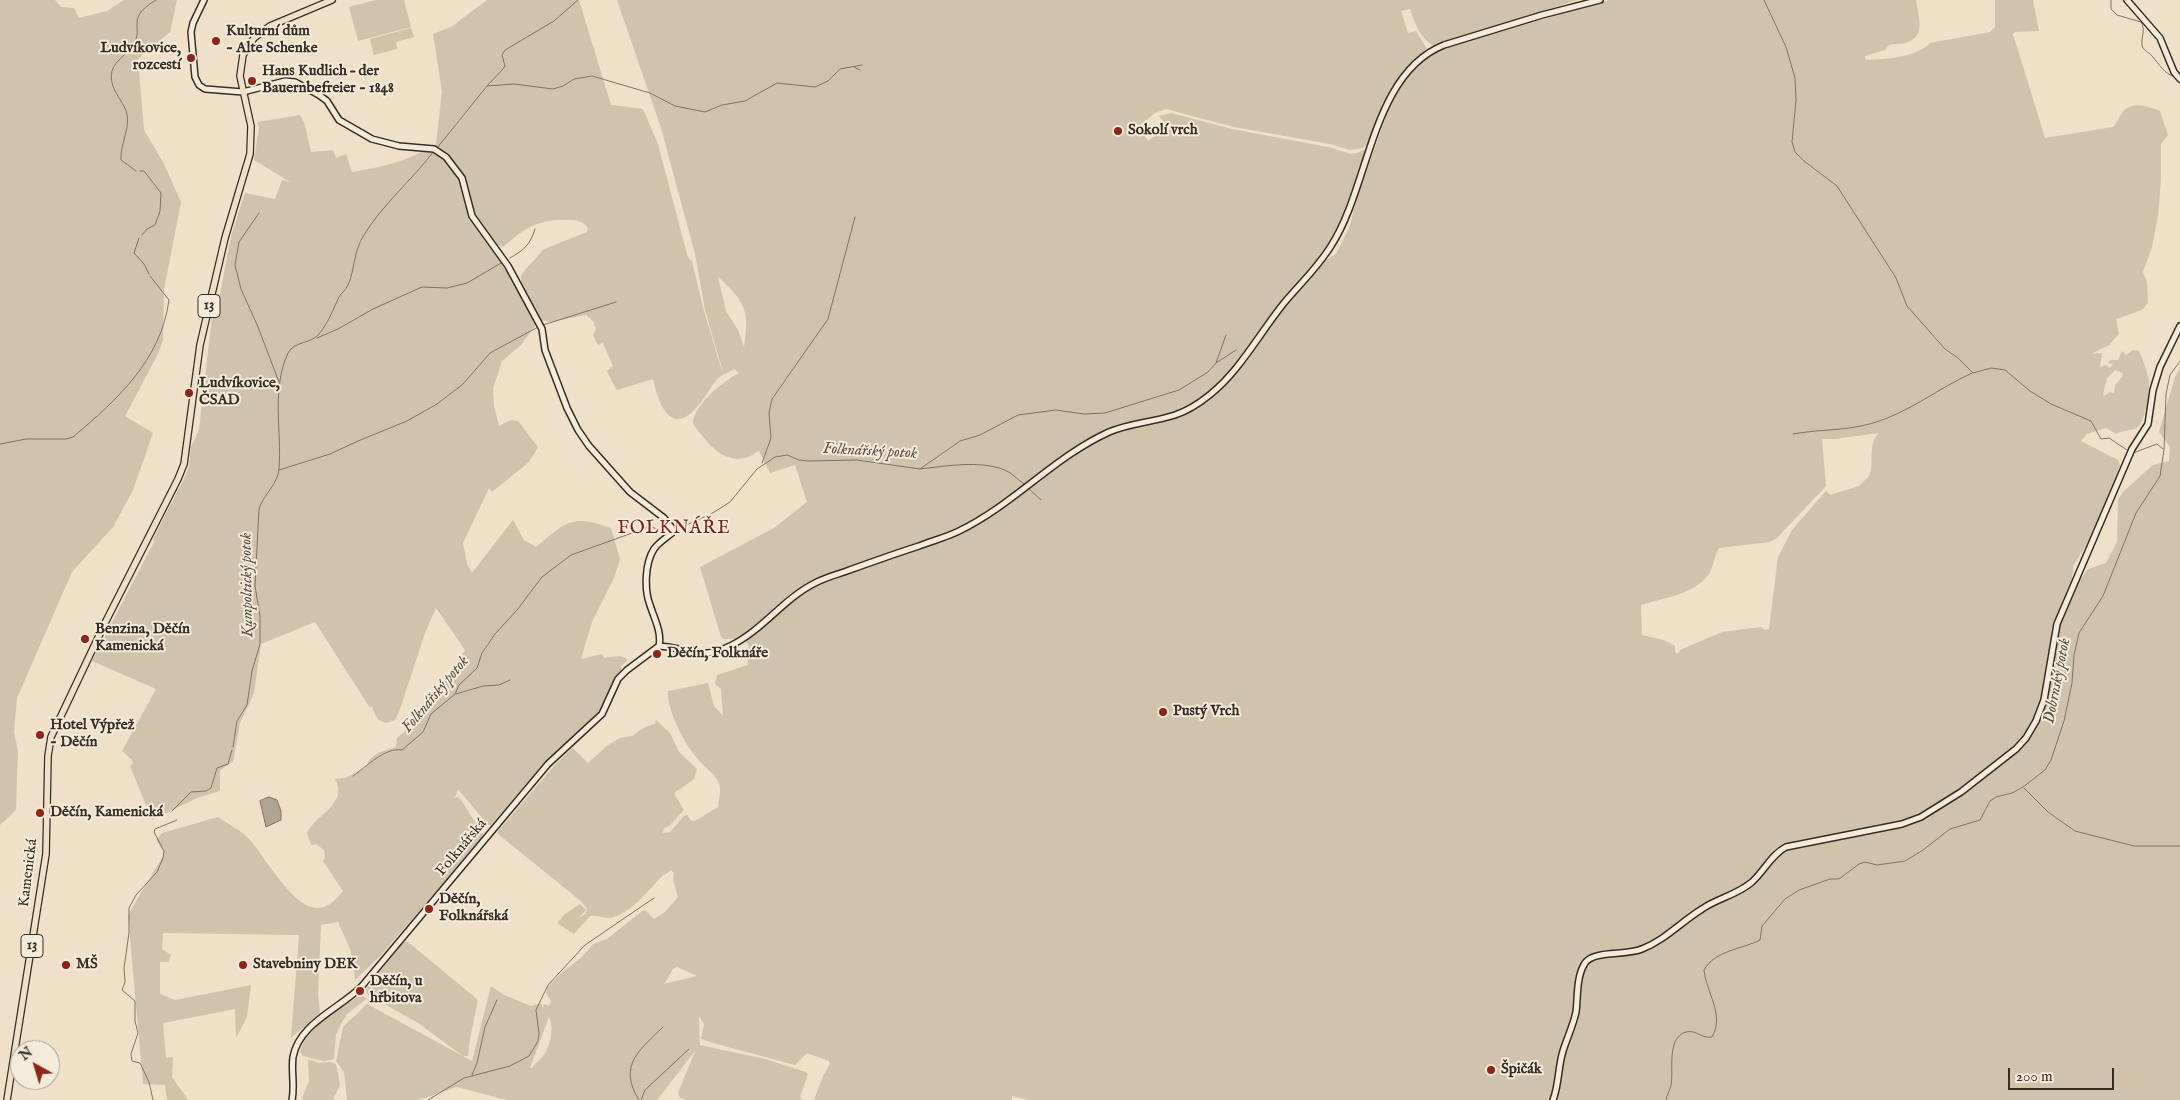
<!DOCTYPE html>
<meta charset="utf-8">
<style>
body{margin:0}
#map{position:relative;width:2180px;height:1100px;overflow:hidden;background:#efe0c7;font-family:"IM FELL English",serif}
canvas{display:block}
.north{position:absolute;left:10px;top:1040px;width:50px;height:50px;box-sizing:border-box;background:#f5ebdb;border:1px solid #a99f91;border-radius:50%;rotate:321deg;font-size:14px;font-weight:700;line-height:20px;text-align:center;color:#372e23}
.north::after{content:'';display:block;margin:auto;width:18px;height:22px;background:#8f2418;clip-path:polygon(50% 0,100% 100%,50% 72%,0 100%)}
.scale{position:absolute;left:2008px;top:1068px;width:106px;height:22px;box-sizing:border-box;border:2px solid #372e23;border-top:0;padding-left:6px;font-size:15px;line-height:18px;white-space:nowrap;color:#372e23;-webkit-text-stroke:4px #f5ebdb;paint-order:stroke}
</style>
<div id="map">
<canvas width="2180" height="1100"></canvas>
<div class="north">N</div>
<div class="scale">200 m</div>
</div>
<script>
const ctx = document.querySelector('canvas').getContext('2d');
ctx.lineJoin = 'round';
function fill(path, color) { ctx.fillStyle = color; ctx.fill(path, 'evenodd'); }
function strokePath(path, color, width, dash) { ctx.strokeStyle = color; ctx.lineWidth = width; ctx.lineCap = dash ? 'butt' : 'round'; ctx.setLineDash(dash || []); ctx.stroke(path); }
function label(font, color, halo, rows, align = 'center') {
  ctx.font = font + ' "IM FELL English",serif'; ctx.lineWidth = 4; ctx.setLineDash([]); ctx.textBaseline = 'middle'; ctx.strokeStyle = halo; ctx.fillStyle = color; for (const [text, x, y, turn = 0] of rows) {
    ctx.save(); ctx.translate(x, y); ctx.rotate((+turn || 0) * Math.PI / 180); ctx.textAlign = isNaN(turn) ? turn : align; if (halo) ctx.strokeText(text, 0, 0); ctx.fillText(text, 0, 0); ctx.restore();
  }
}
fill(new Path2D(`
 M0,0H55L61,7L74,8L79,18L107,11L124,0H177L170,32L138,59L144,130L164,164L181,202L164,290L163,340L158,354L125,416L153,433L133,490L113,527L72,572L17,698L14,732L18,751L16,810L0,825Z
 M376,0H404L411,27L358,41L349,7Z
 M487,0H579L611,105L643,109L658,144L688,258L692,261L704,311L721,368L723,372L705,310L695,254L661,128L617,0H1577L1435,46C1421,41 1414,21 1410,9L1401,11L1408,33L1416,31L1427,49L1408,70L1369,143L1363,148L1350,150L1330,144L1234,127L1166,109L1155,113L1139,126L1148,141L1165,128L1170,130L1159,116L1171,113L1232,129L1328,147L1351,154L1357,153L1368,148L1346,214L1330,244L1315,265L1260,330L1235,367L1220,382L1197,401L1176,413L1141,420L1108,431L1061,458L1003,500L957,530L815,579L790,594L762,623L734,639H724L721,637L700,567L774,528L807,502L795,465L770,473L759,451C754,453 751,457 745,458C721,463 706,441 693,424C692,406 725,380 739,373L735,369C731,371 725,373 721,376C713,382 710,390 704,398C676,438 661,415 653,379L617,390L616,389L607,371L613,366L603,343L598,345L593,335L596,329L593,321L586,315L551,322L539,320L521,345L502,361L493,389L494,406L499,426L511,420L518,421L538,447L529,462L492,492L489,488L463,543L467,564L472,573L513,520L524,540L536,547C567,521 572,514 611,528L620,559L614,578L592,622L581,659L602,654L604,658L619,656L626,658L627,661L621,666V671L610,692L596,715L542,765L491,825H488L458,789L455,798L458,797L461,800L484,836L381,955L355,980L351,951L338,922L321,925L318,995L320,1013L291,1038L299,935L163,933L162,949L171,955L168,962H160V994L175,1000L251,985L247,1017L236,1038L235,1009L163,1023L166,1058L173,1057L172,1077L188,1100H167L165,1085L143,1084L128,915L163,856V851L156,840L162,833L218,817C228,824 239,829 247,837C265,854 297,920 326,906C333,903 338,897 343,891L323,861L325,857L324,850L316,844L311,845L307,833C315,815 349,804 335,779L345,778L365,768L370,759L378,753L396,747L397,738L413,725L465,650L436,608L425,633L399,712L395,720L386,723C378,722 374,714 372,706L370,708L315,622L261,644L254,693L240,723L233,762L220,770V791L197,798L152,820L130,766L133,763L132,760L122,751L156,689L92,661L154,542L153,539L184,479L189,467L191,447L199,430L212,316L220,295L231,236L245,193L275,199L282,180L290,182L254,160L259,127L257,122L300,115L304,122L311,152L333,150L336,158L346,154L352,172C386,166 405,162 436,144L442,91L433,34L451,27ZM575,220L583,223L588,228L587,232L544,249L524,271L521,276V284L498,245L503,247C528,225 541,218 575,220ZM718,277C745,301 750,311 744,347L738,330L726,311Z
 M1609,0H1916C1918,14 1926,36 1908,42C1902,45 1895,43 1889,45L1885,50L1865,56L1866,60C1884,59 1916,58 1930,43L1990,32L1995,27V0H2033L2039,31L2015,32L2013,34L2045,138L2113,127C2117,123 2119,117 2122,113C2131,100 2148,106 2160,111L2168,135L2161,144V180L2158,216L2152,247L2143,272L2147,282L2148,303L2142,310L2116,319L2119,334L2109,345L2091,354L2102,353L2100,367L2106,365L2110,368L2113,364L2108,363L2111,360H2118L2122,351L2126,355L2133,350L2139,351C2143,360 2147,371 2149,381C2150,389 2145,422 2138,427C2132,431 2123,430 2116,434L2106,428L2087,434L2081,441L2118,460L2120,465L2111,491L2090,539L2073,566L2072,583L2055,623L2042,699L2034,721L2025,737L2015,748L1960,791L1920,815L1901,822L1785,845C1770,853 1762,871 1748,882C1733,893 1716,897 1701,907C1686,916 1673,929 1658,939C1645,946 1630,952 1615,953C1602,954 1595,951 1584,961L1570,1028L1556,1067L1551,1100H1030L1012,1096V1100H814L823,1076L830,1064L829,1061L807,1053L795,1065L713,1043L701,1039L704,1024L699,1016L700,1045L765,1059L806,1072L808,1074L800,1097L803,1100H687L680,1098L678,1093L695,1051L657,1100H507L457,1087L419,1100H347L344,1072L336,1061L343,1027L367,1004L472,1061L491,986L504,995L531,1006L541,1003L543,1009L544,1004L549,1006L551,1001L546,993L547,987L560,974L582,957L593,944L607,939L642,911L645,910L654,919L665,912L678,897L673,880L674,873L671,870C668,874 664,874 661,877C648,891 630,915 609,918C602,918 597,915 590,916L574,934L557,923L565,914L580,904L586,910L578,919L586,913L587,909L582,902L498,834V831L554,766L572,748L574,749L588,763L608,745L620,738L632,736L645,727L655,724L656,720L670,733L679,752L697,769L694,779L674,793L684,810L669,826L664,828L663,833L670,832L684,816L687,815L691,821H695L718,807C719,799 722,788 718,781C713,772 703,766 697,758C685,744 666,709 668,691L708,683L714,706L723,716L721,689L715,684L717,675L748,665L747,649L749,646L745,640L765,626L796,596L817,584L959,534L1098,440L1110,434L1177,417L1199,405L1223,386L1238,370L1287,303L1326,260L1336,254L1350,226L1356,200L1391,103L1413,68L1435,51ZM2115,370L2123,373L2122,377L2115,385L2114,393L2110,392L2104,396L2103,394L2107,378ZM1879,433C1867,444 1875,463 1869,476L1859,486L1830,495L1826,491L1792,530L1778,557L1769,629L1765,630L1761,627L1722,632L1680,650L1678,654L1675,652V646L1664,640L1642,635L1641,605C1663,598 1695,594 1709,574C1714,566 1714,556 1719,548L1770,542L1777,538L1826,486L1822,439H1835ZM677,967L697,976L664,984L673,969ZM549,1017C554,1026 551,1044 545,1053C542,1059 536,1062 532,1068H530Z
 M411,28L414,37L396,42L397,49L374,55L370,39Z
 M2180,369V1100H1556L1565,1052L1578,1013L1583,973L1587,964L1598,956L1615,957L1643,951L1661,942L1704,910L1739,894L1753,883L1781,852L1787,849L1922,819L1962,794L2018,751L2028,740L2038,722L2046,700L2059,624L2076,585L2088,569L2106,563L2117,542L2118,499L2124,491L2153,465L2169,461L2170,447L2159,432L2175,377Z
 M404,942H408L478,1000L470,1039L468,1056H463L418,1023L367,994L366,989Z
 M362,995L366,998L365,1000L347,1014L341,1024L336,1035L334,1059L324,1061L303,1056L300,1052C307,1027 341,1007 362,995Z
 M308,1060L314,1061L318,1063L330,1062L336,1064L340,1085L333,1100H303L302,1098L309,1081Z`), '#d0c2ab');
const water = new Path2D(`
 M269,797L277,800L281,811V820L266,827L260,801Z`);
fill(water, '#b0a38f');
strokePath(water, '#807464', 1);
strokePath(new Path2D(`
 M1764,0L1786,47L1795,78L1796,100L1792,142L1795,152L1804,161L1837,186L1896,278L1907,306L1945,349L1958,358L1973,373L1991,368L2005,370L2030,391L2051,404L2091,421L2101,439L2109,438L2130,452
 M2111,0V9L2117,15L2141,22C2146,30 2141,36 2142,45C2143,51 2149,52 2152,56C2160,65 2163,73 2175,77
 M854,67L860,70
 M487,86L514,84L553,89L563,86L574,79L592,76L650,93L675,106L705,112L722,105L745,101L777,83L815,87L828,81L840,69L862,65
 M437,148L487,86L503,69L505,66L502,55L505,50L554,21L578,0
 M136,171L121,160C120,144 130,130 127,114C123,99 108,89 112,71C115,60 128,54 133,45C145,26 124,19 156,0
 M140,171H144L161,193L160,211L155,225L147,229L142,235
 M259,213L239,242L235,265L241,289L258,327L279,382
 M139,238L134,253L144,264L149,274
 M510,258C524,250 530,245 535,229
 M543,325L616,302
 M317,338L338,329L373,309L422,287L447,288L467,283L501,263
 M1216,363L1236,350
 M1793,434C1820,429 1847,431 1873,423C1908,413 1939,388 1972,373
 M0,444L26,439H66L73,437C117,400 161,360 169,300L150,276
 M2133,453L2157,444L2163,449
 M762,463L771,438L769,413L772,399L828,319L855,217
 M920,469C947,466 979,460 1005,470C1012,473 1018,480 1024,484
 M279,470L330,454L358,441L407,421L437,404L463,384L490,353L538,327
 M1028,488L1041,500
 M675,530L711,514L730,502L757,469L775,457L787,455L799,460L808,461L857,460L920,469L960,441L980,435L1018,415L1056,410L1084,414L1105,413L1179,390L1208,372L1216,363L1226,335
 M456,694L483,686L499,685L510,680
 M233,747L237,721L247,705L252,671L260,644V616L255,586L259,509C263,495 278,484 279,469C282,431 271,390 288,353C294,341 311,344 319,334C328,323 333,310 339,297C341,293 346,290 348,285C355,270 353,252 364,235C383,204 412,180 434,151
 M353,776C366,767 385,747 402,750L423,732L431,714L455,694L459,685L477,668L482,653L495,634L517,610L542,577L571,555L646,528L650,527L670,532
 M2024,788L2048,812L2075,831L2134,846H2180
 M172,811L191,792L206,791L211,788L217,768L228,764L232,750
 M472,1075L477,1063L485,1027L497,1000
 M153,1100L149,1082L140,1063L132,1061L131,1054L138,1033L135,1021V1001L122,990L125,982L124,968L129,933V908L136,895L157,872L163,858L164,851L154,832L155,829L177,820
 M428,1100L464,1078L510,1066L529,1056L538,1041L539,1033L536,1010L548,985L585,945L654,898
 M639,1100C617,1065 640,1050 663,1027
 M641,1100L645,1090L689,1049
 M1666,1100C1667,1095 1670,1090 1671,1085C1674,1070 1666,1038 1686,1032C1695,1029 1702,1039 1712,1037C1725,1015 1706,992 1704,970C1714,951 1742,949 1760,940L1762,926L1785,899L1799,890L1830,879H1839L1859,864L1865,862L1877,865L1905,861L1923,850L1950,829L1980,820L1990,801L1996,797L2012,793L2023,787L2045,770L2051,760L2064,721L2072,683L2074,655L2079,633L2103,596L2136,513L2160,476L2164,450L2166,394L2170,375L2180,361`), '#807464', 1);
const secondary = new Path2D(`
 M204,0L193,23L191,32L195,77L199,85L205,89L243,92L285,81L295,82L319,95L327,101L339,120L372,139L399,146L434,149L446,157L462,178L472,216L508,266L542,329L545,350L567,408L578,430L589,446L630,492L664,518L672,528V533C666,538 658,543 654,549C645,563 644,589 650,605C654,618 662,632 659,646
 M2127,0L2160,38L2174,72L2180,79
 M659,646C688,648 701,661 730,646C763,630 783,599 815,583C824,578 835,575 844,572C869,563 894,554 919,546C932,541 947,537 959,531C1013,505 1054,457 1109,432C1130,423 1154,422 1175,415C1199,407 1222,386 1237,367C1254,346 1267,324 1284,303C1300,284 1318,267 1331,246C1370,186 1371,74 1444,45L1542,15L1600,0
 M292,1100C295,1086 291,1071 293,1057C299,1023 341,1008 362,986L548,764L602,714L618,679L627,670L659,646
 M1553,1100C1559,1085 1558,1067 1563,1051C1567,1038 1573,1026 1576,1012C1578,997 1576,977 1585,963C1594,950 1625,956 1642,949C1665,940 1681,922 1702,909C1718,898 1737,895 1752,882C1764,871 1772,854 1786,847L1902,824L1921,817L1961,792L2016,749L2026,738L2036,721L2044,700L2057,624L2132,449L2148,424L2153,390L2160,367L2180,326`);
const primary = new Path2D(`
 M7,1100L46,854L48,756L51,737L105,623L178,479L184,464L200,345L225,238L250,154L251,126L240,76L243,55L254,38L270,26L332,0`);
strokePath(secondary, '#372e23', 8);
strokePath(primary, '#372e23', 8);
strokePath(secondary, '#f5ebdb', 5);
strokePath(primary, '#efe0c7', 5.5);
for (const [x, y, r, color] of [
 [216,41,5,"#8f2418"],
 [191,58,5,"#8f2418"],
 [252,81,5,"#8f2418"],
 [1118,131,5,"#8f2418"],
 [189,393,5,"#8f2418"],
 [85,639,5,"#8f2418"],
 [657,654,5,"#8f2418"],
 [1163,712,5,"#8f2418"],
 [40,735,5,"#8f2418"],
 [40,813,5,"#8f2418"],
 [429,909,5,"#8f2418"],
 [66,965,5,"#8f2418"],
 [243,965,5,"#8f2418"],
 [360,991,5,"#8f2418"],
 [1491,1070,5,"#8f2418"]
]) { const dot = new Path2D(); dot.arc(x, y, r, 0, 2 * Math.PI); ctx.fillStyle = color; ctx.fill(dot); strokePath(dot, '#f5ebdb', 2); }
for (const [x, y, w] of [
 [209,306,22],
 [32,946,22]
]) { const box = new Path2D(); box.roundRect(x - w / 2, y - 11.5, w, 23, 4); ctx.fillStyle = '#f5ebdb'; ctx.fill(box); strokePath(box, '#372e23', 1); }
label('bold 14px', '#372e23', null, [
 ["13",209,306],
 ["13",32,946]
]);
label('bold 15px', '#372e23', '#f5ebdb', [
 ["Kulturní dům",226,32],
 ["- Alte Schenke",226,49],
 ["Ludvíkovice,",181,49,"right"],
 ["rozcestí",181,66,"right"],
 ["Hans Kudlich – der",262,72],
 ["Bauernbefreier - 1848",262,89],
 ["Sokolí vrch",1128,131],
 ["Ludvíkovice,",199,384],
 ["ČSAD",199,401],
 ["Benzina, Děčín",95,630],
 ["Kamenická",95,647],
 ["Děčín, Folknáře",667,654],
 ["Pustý Vrch",1173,712],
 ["Hotel Výpřež",50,726],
 ["- Děčín",50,743],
 ["Děčín, Kamenická",50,813],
 ["Děčín,",439,900],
 ["Folknářská",439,917],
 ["MŠ",76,965],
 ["Stavebniny DEK",253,965],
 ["Děčín, u",370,982],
 ["hřbitova",370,999],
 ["Špičák",1501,1070]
], 'left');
label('15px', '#372e23', '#f5ebdb', [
 ["Folknářská",462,848,-50],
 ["Kamenická",29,873,-83]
]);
label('italic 16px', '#5b5143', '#f5ebdb', [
 ["Folknářský potok",870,452,3],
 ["Kumpoltický potok",248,585,-91],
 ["Dobrnský potok",2058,681,-79],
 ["Folknářský potok",436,695,-50]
]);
ctx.letterSpacing = '1px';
label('18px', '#7a1f14', '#f5ebdb', [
 ["FOLKNÁŘE",674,529]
]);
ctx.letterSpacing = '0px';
</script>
